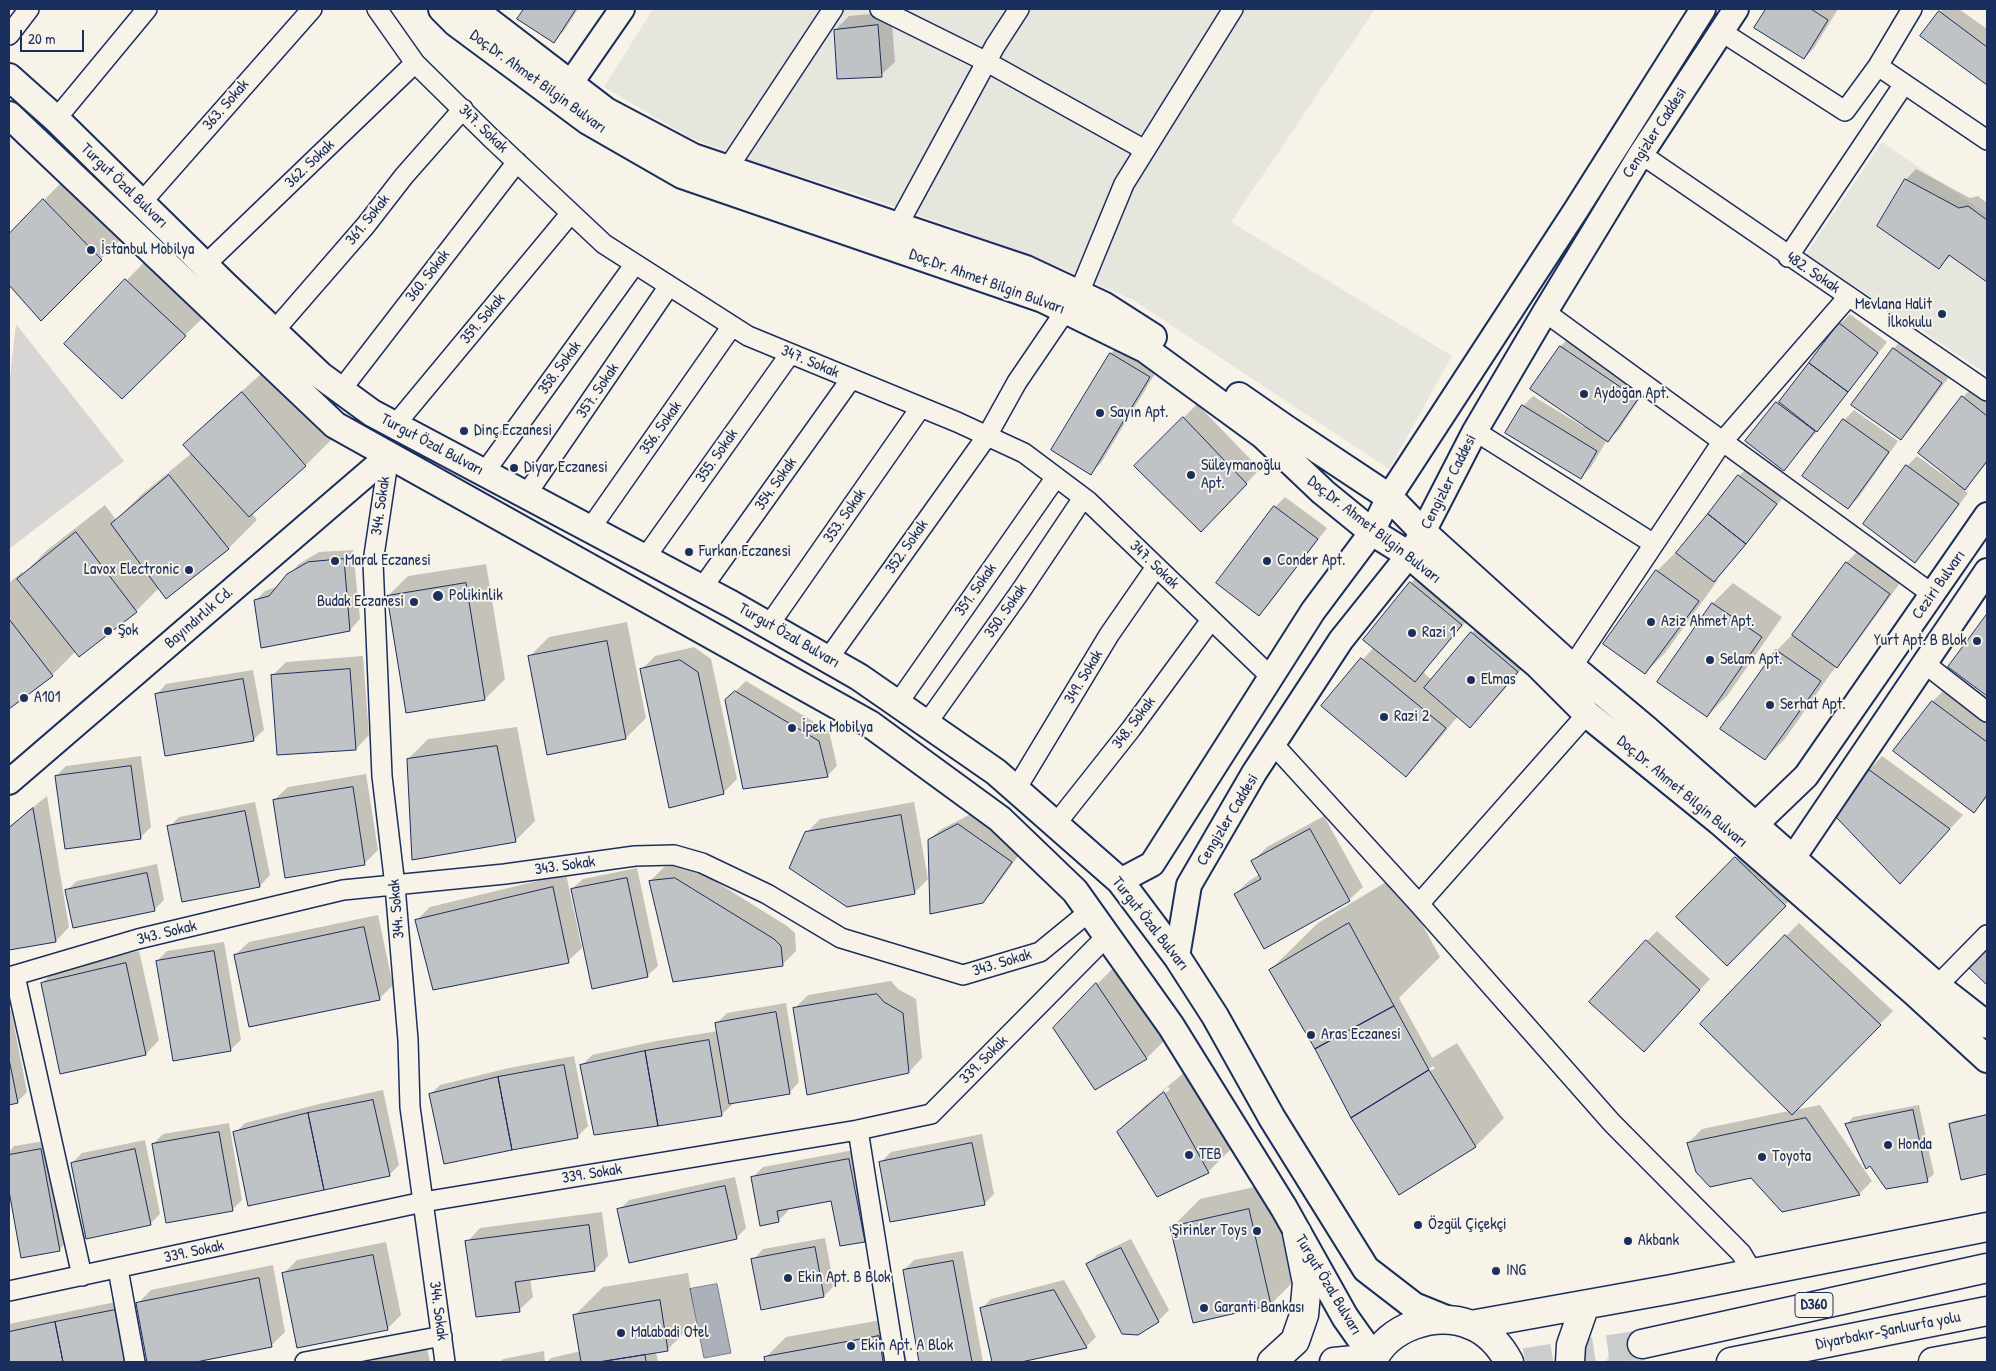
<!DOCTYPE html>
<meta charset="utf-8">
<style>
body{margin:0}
#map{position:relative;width:1996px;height:1371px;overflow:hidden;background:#f7f3e8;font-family:"Patrick Hand",sans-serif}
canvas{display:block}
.frame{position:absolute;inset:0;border:10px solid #1b2f5e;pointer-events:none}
.scale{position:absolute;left:20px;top:30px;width:64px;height:22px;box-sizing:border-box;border:2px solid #1b2f5e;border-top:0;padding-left:6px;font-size:15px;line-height:18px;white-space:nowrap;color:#1b2f5e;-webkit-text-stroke:4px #f7f3e8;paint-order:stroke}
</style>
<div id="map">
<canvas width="1996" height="1371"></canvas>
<div class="frame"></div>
<div class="scale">20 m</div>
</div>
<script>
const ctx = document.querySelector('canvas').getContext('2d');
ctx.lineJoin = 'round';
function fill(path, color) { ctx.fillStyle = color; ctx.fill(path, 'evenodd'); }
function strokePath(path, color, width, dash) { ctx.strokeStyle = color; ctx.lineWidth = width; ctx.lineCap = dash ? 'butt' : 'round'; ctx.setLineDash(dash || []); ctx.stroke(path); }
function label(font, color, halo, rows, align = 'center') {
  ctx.font = font + ' "Patrick Hand",sans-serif'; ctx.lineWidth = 4; ctx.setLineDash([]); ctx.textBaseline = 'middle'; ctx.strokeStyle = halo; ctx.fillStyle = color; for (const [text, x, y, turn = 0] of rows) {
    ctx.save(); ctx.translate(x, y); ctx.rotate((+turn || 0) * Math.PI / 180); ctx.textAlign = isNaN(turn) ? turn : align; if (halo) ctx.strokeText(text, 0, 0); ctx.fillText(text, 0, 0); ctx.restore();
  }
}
fill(new Path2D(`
 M653,9H1375L1231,222L1452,356L1389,469L1133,300L1059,267L955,228L855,193L760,164L689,137L604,87Z
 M1882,142L1987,214V374L1806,254Z`), '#e6e5de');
fill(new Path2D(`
 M16,324L124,461L9,549V386Z
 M1637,1330L1644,1362H1606L1614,1341L1619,1334Z`), '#d7d6d4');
const water = new Path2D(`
 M717,1284L731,1353L704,1358L690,1289Z`);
fill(water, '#acb0b9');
strokePath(water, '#727c95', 1);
fill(new Path2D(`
 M525,9H578L564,31L554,41L519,19Z
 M1767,9H1838L1814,48L1804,58L1755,28Z
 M1943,9H1959L1987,29V83L1922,36Z
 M891,12L895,62L881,75L835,30L849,16Z
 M1916,169L1970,198L1978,196L1987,203V281L1951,255L1939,267L1906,179Z
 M72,172L129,231L41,319L9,283V235Z
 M154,252L214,307L122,397L66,343Z
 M1850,314L1887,342L1827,420L1784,469L1747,441L1840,324Z
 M1571,336L1647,388L1618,431L1607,440L1591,467L1580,478L1523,406L1533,396L1584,427L1586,426L1532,389L1561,346Z
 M1904,338L1952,373L1911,428L1901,439L1853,404L1894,348Z
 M1121,343L1159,367L1101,463L1090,473L1111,353Z
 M271,365L334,437L306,465L252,513L257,520L229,548L167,597L160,587L136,611L76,651L52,675L9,708V583L22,572L24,574L46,551L105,505L116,520L140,496L192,453L185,445L213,417Z
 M1973,387L1987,398V463L1964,490L1968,493L1925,551L1915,561L1907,466L1917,456L1956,484L1963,397Z
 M1197,404L1260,469L1214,517L1136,466Z
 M1854,410L1898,441L1858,498L1848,508L1844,420Z
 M1749,466L1786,494L1716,579L1718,580L1665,653L1645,673L1604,643L1657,571L1677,551L1679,552L1739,476Z
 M1285,497L1327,528L1269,604L1259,614L1275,507Z
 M353,550L360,619L350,630L262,646L255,601L265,591L278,586L299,564L319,552Z
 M1857,552L1900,583L1847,656L1836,666L1785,739L1765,759L1722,729L1777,650L1797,630L1847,562Z
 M1431,563L1481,604L1423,672L1432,680L1472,633L1492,613L1537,651L1490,706L1470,726L1458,716L1426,755L1406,775L1322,706L1374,647L1411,583Z
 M486,564L505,679L485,699L388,596L408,576Z
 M1733,583L1782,617L1727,696L1707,716L1659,682L1713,603Z
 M1987,616V695L1950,667Z
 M627,622L646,718L626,738L529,657L549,637Z
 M694,647L711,659L737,779L723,793L641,670L655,656Z
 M363,656L369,735L356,749L273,675L286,662Z
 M253,670L264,730L253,740L156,695L166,684Z
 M746,681L829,731L837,766L827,776L726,700Z
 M1946,688L1987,719V798L1974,811L1895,751L1933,701Z
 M517,727L535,821L515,841L408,759L428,739Z
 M141,756L151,827L141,837L56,776L66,766Z
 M1882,756L1963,815L1900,882L1869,770Z
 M366,774L378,850L364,864L274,800L288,787Z
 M47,796L69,927L56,941L9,949V827Z
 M255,802L270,875L260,886L169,827L179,817Z
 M914,802L928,879L914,893L806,833L820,819Z
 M969,815L1021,852L993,891L982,902L929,840L940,830Z
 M1324,816L1363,887L1349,900L1235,894L1249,881L1260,874L1253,861L1267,847Z
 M1746,848L1795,895L1727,964L1678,917Z
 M157,864L164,900L154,910L66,891L77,881Z
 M689,865L787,926L795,933L796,951L782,965L650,881L664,867Z
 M637,868L658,966L647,976L572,889L583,879Z
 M566,874L582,948L568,961L416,921L430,907Z
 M1396,876L1440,957L1399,998L1432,1058L1457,1043L1504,1118L1476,1146L1399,1193L1270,970L1318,923ZM1433,1066L1435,1068L1384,1099V1096Z
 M378,915L393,985L379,999L235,955L249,942Z
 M1799,923L1893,1011L1795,1110L1820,1105L1872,1181L1859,1194L1752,1176L1688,1143L1702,1129L1789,1111L1786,936Z
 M1657,931L1710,979L1654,1040L1647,941Z
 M224,942L241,1040L230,1050L157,961L167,951Z
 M139,951L159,1040L146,1054L61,1072L42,983L56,970Z
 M1125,956L1175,1030L1147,1058L1054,1028Z
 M891,981L898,989L916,999L922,1058L909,1072L794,1009L808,995Z
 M786,1003L799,1082L789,1093L731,1102L732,1105L721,1115L582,1065L592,1055L656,1041L718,1031L717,1023L727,1013Z
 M9,1010H11L27,1092L17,1102L9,1104Z
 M574,1056L588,1126L577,1137L430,1095L440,1085L509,1068Z
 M1193,1065L1236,1144L1208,1172L1119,1132L1147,1104ZM1168,1087L1170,1089L1147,1109V1105Z
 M383,1090L399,1165L389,1175L235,1133L245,1123L319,1104Z
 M1919,1105L1934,1174L1927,1180L1847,1124L1853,1117Z
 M1987,1114V1173L1962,1178L1950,1124L1953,1121Z
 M229,1123L242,1200L232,1210L153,1144L163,1134Z
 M982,1134L994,1194L984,1204L881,1162L891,1152Z
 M51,1140L69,1239L59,1250L22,1256L9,1183V1152L14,1146Z
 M145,1140L160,1214L150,1224L72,1163L82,1153Z
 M859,1149L874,1231L864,1241L832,1199L788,1207V1211L778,1221L753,1177L763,1167Z
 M735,1177L746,1228L736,1238L619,1210L629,1200Z
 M1277,1182L1299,1276L1271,1304L1171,1228L1200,1199Z
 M602,1212L608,1256L595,1270L530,1279L533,1297L519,1310L467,1242L480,1228Z
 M825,1238L834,1286L824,1296L762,1308L753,1260L763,1249Z
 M1131,1239L1169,1310L1158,1321L1137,1334L1087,1265L1097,1255Z
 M386,1242L401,1315L388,1328L298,1347L283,1274L297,1260Z
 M963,1251L983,1362H921L904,1270L914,1260Z
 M273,1265L285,1332L271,1346L190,1362H148L137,1304L151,1290Z
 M688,1273L696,1321L668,1349L656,1352L658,1362H547L551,1358L581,1351L575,1315L603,1287Z
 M1064,1280L1096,1337L1086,1347L1016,1362H994L981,1309L991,1299Z
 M125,1300L137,1362H9V1324Z
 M898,1317L907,1362H766V1357L786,1337Z
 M427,1348L430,1362H372L375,1359Z
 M544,1351L545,1362H500L503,1359Z`), '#0003');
const building = new Path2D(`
 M524,9H576L554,43L517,19Z
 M1766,9H1811L1828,20L1804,59L1754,28Z
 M1939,11L1987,47V85L1920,36Z
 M878,25L882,77L837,79L834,30Z
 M1905,179L1959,208L1968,206L1987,220V282L1949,255L1939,269L1877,226Z
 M43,199L102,260L41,321L9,285V234Z
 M125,279L186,336L122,399L64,344Z
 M1839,323L1878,353L1848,392L1809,363Z
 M1560,346L1638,399L1608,442L1530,389Z
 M1893,348L1942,383L1901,440L1851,405Z
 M1110,353L1150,377L1091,475L1051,450Z
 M1809,363L1848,392L1817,432L1779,402Z
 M242,392L306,466L249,517L183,445Z
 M1962,396L1987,416V461L1965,490L1918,453Z
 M1776,402L1815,431L1784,471L1745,441Z
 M1522,405L1597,451L1581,479L1505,433Z
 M1183,417L1247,484L1201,532L1134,466Z
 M1843,419L1889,452L1848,509L1802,476Z
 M1906,465L1959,504L1915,563L1863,524Z
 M169,475L229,549L166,599L111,524Z
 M1738,475L1777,504L1746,544L1708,514Z
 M1274,506L1318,539L1259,616L1216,583Z
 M1708,514L1746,544L1714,582L1676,553Z
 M76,532L137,612L79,657L17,579Z
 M344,559L350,631L261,648L254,600L269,596L287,574L308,562Z
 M1846,562L1890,594L1837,668L1792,635Z
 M1656,570L1699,601L1645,674L1603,644Z
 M1410,582L1462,625L1415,682L1363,640Z
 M466,583L485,700L406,713L387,596Z
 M1712,603L1762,637L1707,717L1657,682Z
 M1987,614V696L1948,667Z
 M9,619L53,676L9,709Z
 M1471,632L1518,672L1470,728L1424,688Z
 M607,641L626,739L547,755L528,656Z
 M1776,650L1821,681L1765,760L1720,729Z
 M1361,658L1446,728L1406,777L1321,706Z
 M680,660L698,672L724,794L669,808L640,669Z
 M350,669L356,750L277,755L271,675Z
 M243,679L254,741L165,756L155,694Z
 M735,691L819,741L828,777L743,789L725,700Z
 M1932,701L1987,742V795L1974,813L1893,751Z
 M497,746L516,842L412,860L407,759Z
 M131,766L141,839L65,849L55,776Z
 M1868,769L1950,829L1900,884L1836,817Z
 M353,787L365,865L285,878L273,800Z
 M33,808L56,942L9,950V828Z
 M245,811L260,887L182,902L167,826Z
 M901,815L915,894L847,907L789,868L805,832Z
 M958,824L1012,862L983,903L930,914L928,840Z
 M1310,829L1350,901L1264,949L1234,894L1261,879L1251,861Z
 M1735,857L1786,906L1727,966L1676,917Z
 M147,873L155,911L73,928L65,890Z
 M627,878L648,977L592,989L571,889Z
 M675,878L774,939L781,946L783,966L673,982L649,881Z
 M553,887L569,963L433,990L415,920Z
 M1349,923L1394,1006L1315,1049L1269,970Z
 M364,927L380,1000L249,1027L234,955Z
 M1785,935L1881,1025L1792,1115L1700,1024Z
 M1646,940L1700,990L1644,1052L1589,1002Z
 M1987,946V985L1968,967Z
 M214,951L231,1051L173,1061L156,961Z
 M126,963L146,1055L60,1074L41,983Z
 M1096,983L1147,1059L1095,1090L1053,1028Z
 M877,994L884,1002L903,1013L909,1073L807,1095L793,1008Z
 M1394,1006L1429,1070L1351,1118L1315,1049Z
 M776,1012L790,1094L729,1104L715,1023Z
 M709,1040L722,1116L658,1126L645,1051Z
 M645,1051L658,1126L594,1135L580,1065Z
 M9,1059L18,1103L9,1105Z
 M564,1065L578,1138L512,1150L498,1077Z
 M1429,1070L1476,1147L1399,1195L1351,1118Z
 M498,1077L512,1150L444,1164L429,1094Z
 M1164,1092L1209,1173L1157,1197L1117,1132Z
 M373,1100L390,1176L324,1190L308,1113Z
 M1913,1110L1928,1182L1886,1189L1870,1166L1866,1169L1845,1124Z
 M308,1113L324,1190L248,1206L233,1132Z
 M1987,1115V1174L1961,1180L1949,1124Z
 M1806,1118L1860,1195L1782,1212L1751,1178L1710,1187L1696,1172L1687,1143Z
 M219,1132L233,1211L166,1223L152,1144Z
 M972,1143L985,1205L890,1222L879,1162Z
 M41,1149L60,1251L21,1258L9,1191V1155Z
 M135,1149L151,1225L86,1239L71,1163Z
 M849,1159L865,1242L840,1246L831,1201L777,1211L779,1222L760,1226L751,1177Z
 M725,1186L737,1239L629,1263L617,1209Z
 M1249,1209L1271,1305L1193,1323L1170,1227Z
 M589,1225L595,1271L515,1282L520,1312L476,1317L465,1241Z
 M815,1247L824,1297L761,1310L751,1259Z
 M1121,1248L1159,1322L1138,1335L1122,1334L1086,1264Z
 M373,1255L388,1330L297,1348L282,1273Z
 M953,1261L972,1362H919L903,1270Z
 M259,1278L272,1347L196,1362H147L136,1303Z
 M1054,1290L1087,1348L1021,1362H992L980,1308Z
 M660,1300L668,1351L599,1362H581L573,1315Z
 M115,1310L125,1362H63L55,1322Z
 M55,1322L63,1362H9V1332Z
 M879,1336L883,1362H765L764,1357Z
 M645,1355L646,1362H599Z`);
fill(building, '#c0c3c5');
strokePath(building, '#1b2f5e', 1);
strokePath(new Path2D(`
 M1525,1362L1642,1344`), '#cbcccc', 28, [28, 14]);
const minor = new Path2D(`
 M377,9L415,63L490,137L604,244L748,336L957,422L1024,453L1088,501L1270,676
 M880,9L987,62L1145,150
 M1722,32L1845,111L1878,66L1987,140
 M9,35L29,9
 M1878,66L1912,9
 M56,119L147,9
 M1641,154L1987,391
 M728,168L833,9
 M141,203L312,9
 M898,225L995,46L1019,9
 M1788,257L1904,84
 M205,265L415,63
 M1079,293L1124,184L1233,9
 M1545,312L1932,594
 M274,331L366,225L404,176L463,109
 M341,390L517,162
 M395,425L571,213
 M1475,431L1654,544
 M389,455L373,562L382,776L395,886L408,1040L410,1107L445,1362
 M484,473L635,264
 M526,495L669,286
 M590,529L732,326
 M645,558L790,354
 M702,588L851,379
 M769,625L921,407
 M828,659L987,436L1017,382L1066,310
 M1924,663L1987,712
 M1572,667L1722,442L1848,297
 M898,703L1056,477
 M927,723L1020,592L1083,498
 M1274,745L1419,904L1612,1123L1741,1253L1753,1273
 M1016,789L1109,635L1156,567
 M1055,825L1131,729L1211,620
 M1419,904L1587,714
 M15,976L82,1276
 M9,977L138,939L343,890L505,874L635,856L674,855L702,863L767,894L841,938L963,975L1040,952L1090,911
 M1937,986L1987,935
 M858,1130L895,1362
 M118,1269L135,1362
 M9,1291L423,1202L858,1130L931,1114L1107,936
 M305,1362L442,1336`);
const tertiary = new Path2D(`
 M570,84L622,9
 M9,782L389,455
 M1738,836L1755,825L1806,776L1987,515
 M1778,870L1793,858L1987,571
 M1120,881L1152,864L1313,611L1372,532L1389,497L1576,210L1703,9
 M1177,957L1189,885L1254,773L1341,640L1409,555L1423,532L1475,431L1545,312L1641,154L1736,9`);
const secondary = new Path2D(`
 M442,9L456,23L588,121L682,175L1043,299L1145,349L1264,436L1323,492L1372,532L1409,555L1537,664L1587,714L1720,822L1914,992L1987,1059
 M473,9L606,111L693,157L1026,269L1103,305L1153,337
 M9,77L56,119L224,284L320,375L372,413L731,604L859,677L996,772L1120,881L1177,957L1215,1016L1272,1118L1366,1269L1414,1306L1446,1319
 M9,115L335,425L870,724L1000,819L1075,891L1171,1026L1284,1208L1345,1317L1374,1358
 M1239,396L1285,428L1389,497L1423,532L1572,667L1646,729L1937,986L1987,1025`);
const primary = new Path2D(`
 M1372,1362C1388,1326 1436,1311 1471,1325C1488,1332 1501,1347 1509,1362`);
const trunk = new Path2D(`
 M1471,1325L1672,1289L1987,1227
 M1642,1344L1987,1268
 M1272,1362L1295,1341L1304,1315L1307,1283L1297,1233
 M1334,1362L1374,1358
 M1570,1362L1571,1345L1585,1305
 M1731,1362L1987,1311
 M1933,1362L1987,1352`);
strokePath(minor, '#1b2f5e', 22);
strokePath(tertiary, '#1b2f5e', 28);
strokePath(secondary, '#1b2f5e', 30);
strokePath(primary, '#1b2f5e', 31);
strokePath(trunk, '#1b2f5e', 31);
strokePath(minor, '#f7f3e8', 19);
strokePath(tertiary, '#f7f3e8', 24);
strokePath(secondary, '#f7f3e8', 26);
strokePath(primary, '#f7f3e8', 28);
strokePath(trunk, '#f7f3e8', 28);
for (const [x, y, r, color] of [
 [91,250,5,"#1b2f5e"],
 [1942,314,5,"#1b2f5e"],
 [1584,394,5,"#1b2f5e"],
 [1100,413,5,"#1b2f5e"],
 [464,431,5,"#1b2f5e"],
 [514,468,5,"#1b2f5e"],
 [1191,475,5,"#1b2f5e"],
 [689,552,5,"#1b2f5e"],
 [335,561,5,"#1b2f5e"],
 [1267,561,5,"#1b2f5e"],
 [189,570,5,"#1b2f5e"],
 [438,596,6,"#1b2f5e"],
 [414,602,5,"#1b2f5e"],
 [1651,622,5,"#1b2f5e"],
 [108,631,5,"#1b2f5e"],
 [1412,633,5,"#1b2f5e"],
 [1977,641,5,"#1b2f5e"],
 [1710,660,5,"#1b2f5e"],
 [1471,680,5,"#1b2f5e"],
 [24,698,5,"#1b2f5e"],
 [1770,705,5,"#1b2f5e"],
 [1384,717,5,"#1b2f5e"],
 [792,728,5,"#1b2f5e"],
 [1311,1035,5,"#1b2f5e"],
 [1888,1145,5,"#1b2f5e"],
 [1189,1155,5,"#1b2f5e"],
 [1762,1157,5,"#1b2f5e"],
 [1418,1225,5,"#1b2f5e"],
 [1257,1231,5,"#1b2f5e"],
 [1628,1241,5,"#1b2f5e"],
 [1496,1271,5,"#1b2f5e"],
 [788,1278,5,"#1b2f5e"],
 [1204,1308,5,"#1b2f5e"],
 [621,1333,5,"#1b2f5e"],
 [851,1346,5,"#1b2f5e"]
]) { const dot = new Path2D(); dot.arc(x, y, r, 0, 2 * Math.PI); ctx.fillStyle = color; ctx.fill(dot); strokePath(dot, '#f7f3e8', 2); }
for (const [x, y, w] of [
 [1814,1305,38]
]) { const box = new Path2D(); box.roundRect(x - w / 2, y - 12.5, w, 25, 4); ctx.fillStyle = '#f7f3e8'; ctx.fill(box); strokePath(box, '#1b2f5e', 1); }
label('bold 15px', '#1b2f5e', null, [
 ["D360",1814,1305]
]);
label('16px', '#1b2f5e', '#f7f3e8', [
 ["Doç.Dr. Ahmet Bilgin Bulvarı",538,82,36],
 ["363. Sokak",226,105,-49],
 ["347. Sokak",483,129,44],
 ["Cengizler Caddesi",1655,133,-57],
 ["362. Sokak",310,164,-44],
 ["Turgut Özal Bulvarı",124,186,44],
 ["361. Sokak",368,220,-51],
 ["482. Sokak",1813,273,34],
 ["360. Sokak",428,276,-52],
 ["Doç.Dr. Ahmet Bilgin Bulvarı",987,282,20],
 ["359. Sokak",483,319,-50],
 ["347. Sokak",810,362,23],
 ["358. Sokak",560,368,-54],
 ["357. Sokak",598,391,-56],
 ["356. Sokak",661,428,-55],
 ["Turgut Özal Bulvarı",432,445,28],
 ["355. Sokak",717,456,-55],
 ["Cengizler Caddesi",1449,482,-63],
 ["354. Sokak",776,484,-55],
 ["344. Sokak",381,506,-82],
 ["353. Sokak",845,516,-55],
 ["Doç.Dr. Ahmet Bilgin Bulvarı",1374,530,38],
 ["352. Sokak",907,547,-55],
 ["347. Sokak",1154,565,44],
 ["Ceziri Bulvarı",1939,585,-55],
 ["351. Sokak",976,590,-55],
 ["350. Sokak",1006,611,-55],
 ["Bayındırlık Cd.",199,618,-41],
 ["Turgut Özal Bulvarı",789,636,30],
 ["349. Sokak",1084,677,-59],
 ["348. Sokak",1134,723,-53],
 ["Doç.Dr. Ahmet Bilgin Bulvarı",1682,792,40],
 ["Cengizler Caddesi",1228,820,-59],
 ["343. Sokak",565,866,-8],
 ["344. Sokak",397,909,-95],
 ["Turgut Özal Bulvarı",1150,924,52],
 ["343. Sokak",167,933,-14],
 ["343. Sokak",1002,963,-17],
 ["339. Sokak",984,1060,-45],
 ["339. Sokak",592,1174,-9],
 ["339. Sokak",194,1252,-12],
 ["Turgut Özal Bulvarı",1328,1285,59],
 ["344. Sokak",438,1311,82],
 ["Diyarbakır-Şanlıurfa yolu",1888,1331,-11]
]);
label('16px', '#1b2f5e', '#f7f3e8', [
 ["İstanbul Mobilya",101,250],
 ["Mevlana Halit",1932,305,"right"],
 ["İlkokulu",1932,323,"right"],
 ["Aydoğan Apt.",1594,394],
 ["Sayın Apt.",1110,413],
 ["Dinç Eczanesi",474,431],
 ["Süleymanoğlu",1201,466],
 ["Apt.",1201,484],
 ["Diyar Eczanesi",524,468],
 ["Furkan Eczanesi",699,552],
 ["Maral Eczanesi",345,561],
 ["Conder Apt.",1277,561],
 ["Lavox Electronic",179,570,"right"],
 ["Polikinlik",449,596],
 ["Budak Eczanesi",404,602,"right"],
 ["Aziz Ahmet Apt.",1661,622],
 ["Şok",118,631],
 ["Razi 1",1422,633],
 ["Yurt Apt. B Blok",1967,641,"right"],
 ["Selam Apt.",1720,660],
 ["Elmas",1481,680],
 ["A101",34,698],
 ["Serhat Apt.",1780,705],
 ["Razi 2",1394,717],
 ["İpek Mobilya",802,728],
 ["Aras Eczanesi",1321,1035],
 ["Honda",1898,1145],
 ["TEB",1199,1155],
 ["Toyota",1772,1157],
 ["Özgül Çiçekçi",1428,1225],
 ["Şirinler Toys",1247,1231,"right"],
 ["Akbank",1638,1241],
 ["ING",1506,1271],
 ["Ekin Apt. B Blok",798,1278],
 ["Garanti Bankası",1214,1308],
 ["Malabadi Otel",631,1333],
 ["Ekin Apt. A Blok",861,1346]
], 'left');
</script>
